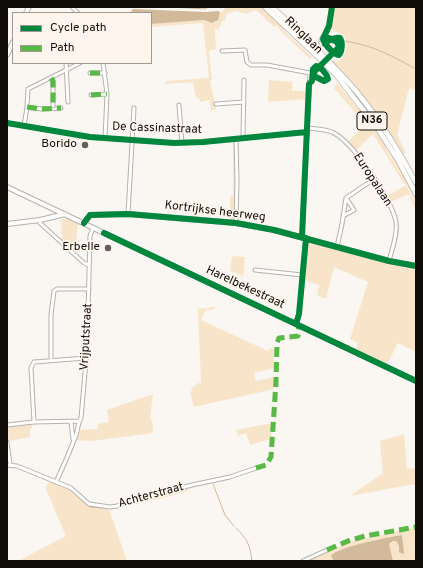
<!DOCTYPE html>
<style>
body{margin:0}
#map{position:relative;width:423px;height:568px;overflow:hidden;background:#faf6f1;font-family:Overpass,sans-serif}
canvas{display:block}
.frame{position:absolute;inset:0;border:8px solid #100d09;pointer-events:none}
.legend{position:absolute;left:12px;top:12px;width:140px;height:52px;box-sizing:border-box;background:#fef6ed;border:1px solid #9f9992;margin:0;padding:5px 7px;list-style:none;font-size:12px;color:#100d09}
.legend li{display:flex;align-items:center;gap:8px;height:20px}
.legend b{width:20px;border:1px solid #9f9992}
</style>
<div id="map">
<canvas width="423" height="568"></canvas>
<div class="frame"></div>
<ul class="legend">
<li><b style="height:5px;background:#00873e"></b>Cycle path</li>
<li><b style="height:5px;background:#58b947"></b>Path</li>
</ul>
</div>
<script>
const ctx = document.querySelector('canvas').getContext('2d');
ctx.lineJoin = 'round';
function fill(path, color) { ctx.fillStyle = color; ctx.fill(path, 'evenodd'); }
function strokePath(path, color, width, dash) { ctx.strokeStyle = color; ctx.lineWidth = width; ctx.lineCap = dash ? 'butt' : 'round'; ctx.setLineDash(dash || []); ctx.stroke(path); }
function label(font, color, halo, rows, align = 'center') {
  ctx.font = font + ' Overpass,sans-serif'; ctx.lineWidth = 3; ctx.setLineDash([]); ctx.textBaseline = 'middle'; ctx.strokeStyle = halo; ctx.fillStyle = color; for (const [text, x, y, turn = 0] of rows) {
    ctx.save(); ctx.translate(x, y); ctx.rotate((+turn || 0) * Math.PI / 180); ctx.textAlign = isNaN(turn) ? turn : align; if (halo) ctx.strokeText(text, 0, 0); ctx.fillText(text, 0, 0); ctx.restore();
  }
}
fill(new Path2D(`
 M226,7H262L285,28L283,30L312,57L310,59L281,31L276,25L274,27L256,10L246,14L235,11L226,14V19L222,21L219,29H215L216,49L209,51L212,80L210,81L216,109L211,110L210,100L200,102L199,98H196L193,82L165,84L167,81L209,78L203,23L151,27V24L205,20C214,25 216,23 220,14C221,12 225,9 226,7Z
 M334,7H416V91L409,88L397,135L406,153L402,155L330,61H339C347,54 348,45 344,35L330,29Z
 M269,80L293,82L292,91H307V99L268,102Z
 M337,83L358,109L360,108C377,132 393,156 408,182C411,188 416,196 416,202L387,148L386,149L406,183L404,184L373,134L356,150L348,142L365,124L334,88Z
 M233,141H234L235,220L230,219V197L233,196Z
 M406,185L416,205V211L409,194L391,202L387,196Z
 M60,219H68L78,224L75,250L71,249L60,239V237L62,238L63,235L61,234L62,225Z
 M308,241L389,264L416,270V352L398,343L387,364L356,349L358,343L350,339L368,282L334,267L326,299L317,295L319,285L304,280Z
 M232,256L245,257L243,276L230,271Z
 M215,307L214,310L211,309L210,311L206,309L201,320L268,351L270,348L274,349V368L254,373L256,381L275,377L274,389L194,407C191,394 187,388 201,382L198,309Z
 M153,394L150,418L152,420L153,433L91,441L76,440L80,430L98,429V424L109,422L107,410Z
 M273,423L271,439L250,445L246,433L238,436L236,430Z
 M32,424V428L30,429V437L9,441L7,430L10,427Z
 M404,434L407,469L416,468V488L414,484L350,496L383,473L380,441Z
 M50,482L70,490L88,505L108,508L187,488L188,491L163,498L109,509L127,561H18L66,536L45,487Z
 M416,528V561H393L389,544L393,541H396L399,546V552L404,553L402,535C390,537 336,547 331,556L334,561H306L352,541Z`), '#f8e4c9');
fill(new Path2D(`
 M133,9L206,12L219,11L220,13L218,20L212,23L204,20L151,24V13H130Z
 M402,535L404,553L403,554L399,552V546L396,541H393L389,544L393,561H334L331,556C336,547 390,537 402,535Z`), '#d1b99a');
strokePath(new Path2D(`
 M170,7L206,9L208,7
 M345,41C375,46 390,55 416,69
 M213,484L225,515L234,526
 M90,507L106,508
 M236,528C248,540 250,545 252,561`), '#d1b99a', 1);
const street = new Path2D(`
 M72,7L78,13
 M321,44V40L329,26L332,7
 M222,51L245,50L247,62L251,65H267L310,73L302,237
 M66,63L68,102
 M103,63L107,94L105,138
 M90,73H105
 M51,78L53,81V108
 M91,95L107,94
 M216,104L244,102
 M179,105L182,143
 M27,107L41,109L61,108
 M7,123L90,137L174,143L203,142L307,132
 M24,126L27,107L28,89L80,63
 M307,128C316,129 326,129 334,133C354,144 392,200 396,222C398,234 392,249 389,261
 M243,138L244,80
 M236,139L237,181L236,223
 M128,214L134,108
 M343,216L354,210L346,198
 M40,220V223L84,263L89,265
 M337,247L342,224L346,198L374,179
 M255,270L302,275
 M296,324L299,314L306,238
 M51,360V315L54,291L57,289H89
 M34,422L31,368L34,362L86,358
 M71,422L73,439
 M7,425L34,422L79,421
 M7,442L10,464
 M7,465L17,466L71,488L89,504L110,507L117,506L141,498L192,485L230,477L256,468
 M56,482C63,467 70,451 76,435C78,430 78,422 81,418L87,350L90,236L93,228
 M303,561L327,550`);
const secondary = new Path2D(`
 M26,13L29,7
 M7,55L13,42
 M7,187L416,381
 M84,223L90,215L128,214L236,223L274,230L389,261L416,266
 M7,224L40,220L65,214`);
const primary = new Path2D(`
 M265,7L317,56L337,76L378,129L398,160L416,194
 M272,7C301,34 330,61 356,91C379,119 399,151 416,183`);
strokePath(street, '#b5b2ae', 5);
strokePath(secondary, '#b5b2ae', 6);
strokePath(primary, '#b5b2ae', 6);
strokePath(street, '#fefefd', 3);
strokePath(secondary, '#fefefd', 4);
strokePath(primary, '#fefefd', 4.5);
strokePath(new Path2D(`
 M90,73H105
 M51,78L53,81V108
 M91,95L107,94
 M27,107L41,109L61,108
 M256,468L266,465L271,457L276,382L277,343L279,338L298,336L299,325
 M327,550L348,541L365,536L416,527`), '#58b947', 5, [10, 5]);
strokePath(new Path2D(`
 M7,123L90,137L174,143L203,142L307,132
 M84,223L90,215L128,214L236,223L274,230L389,261L416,266
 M104,233L416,381
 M302,237L309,84L312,81L313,69L316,66C321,67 327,74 328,79L324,81L314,76L313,74L315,71L339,47L337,42L329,38L325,39C324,41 324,42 325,44C329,48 334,55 339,55C342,52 343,42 340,38C336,37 330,40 326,42C325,42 323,41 323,39L329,26L332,7
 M296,324L299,314L306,238`), '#00873e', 6);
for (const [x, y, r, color] of [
 [85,145,4,"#625f5a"],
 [108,248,4,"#625f5a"]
]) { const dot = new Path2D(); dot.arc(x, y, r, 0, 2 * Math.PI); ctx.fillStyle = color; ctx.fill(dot); strokePath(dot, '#fef6ed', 1.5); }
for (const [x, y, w] of [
 [372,121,30]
]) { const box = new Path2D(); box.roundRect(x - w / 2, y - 9, w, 18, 3); ctx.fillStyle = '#fef6ed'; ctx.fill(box); strokePath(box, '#100d09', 1); }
label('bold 11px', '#100d09', null, [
 ["N36",372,121]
]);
label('12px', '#100d09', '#fef6ed', [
 ["Ringlaan",303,36,44],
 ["De Cassinastraat",157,129,2],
 ["Europalaan",372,180,57],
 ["Kortrijkse heerweg",215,212,7],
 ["Harelbekestraat",245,288,25],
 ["Vrijputstraat",87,337,-87],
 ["Achterstraat",151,496,-15]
]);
label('12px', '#100d09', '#fef6ed', [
 ["Borido",77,145],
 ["Erbelle",100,248]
], 'right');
</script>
